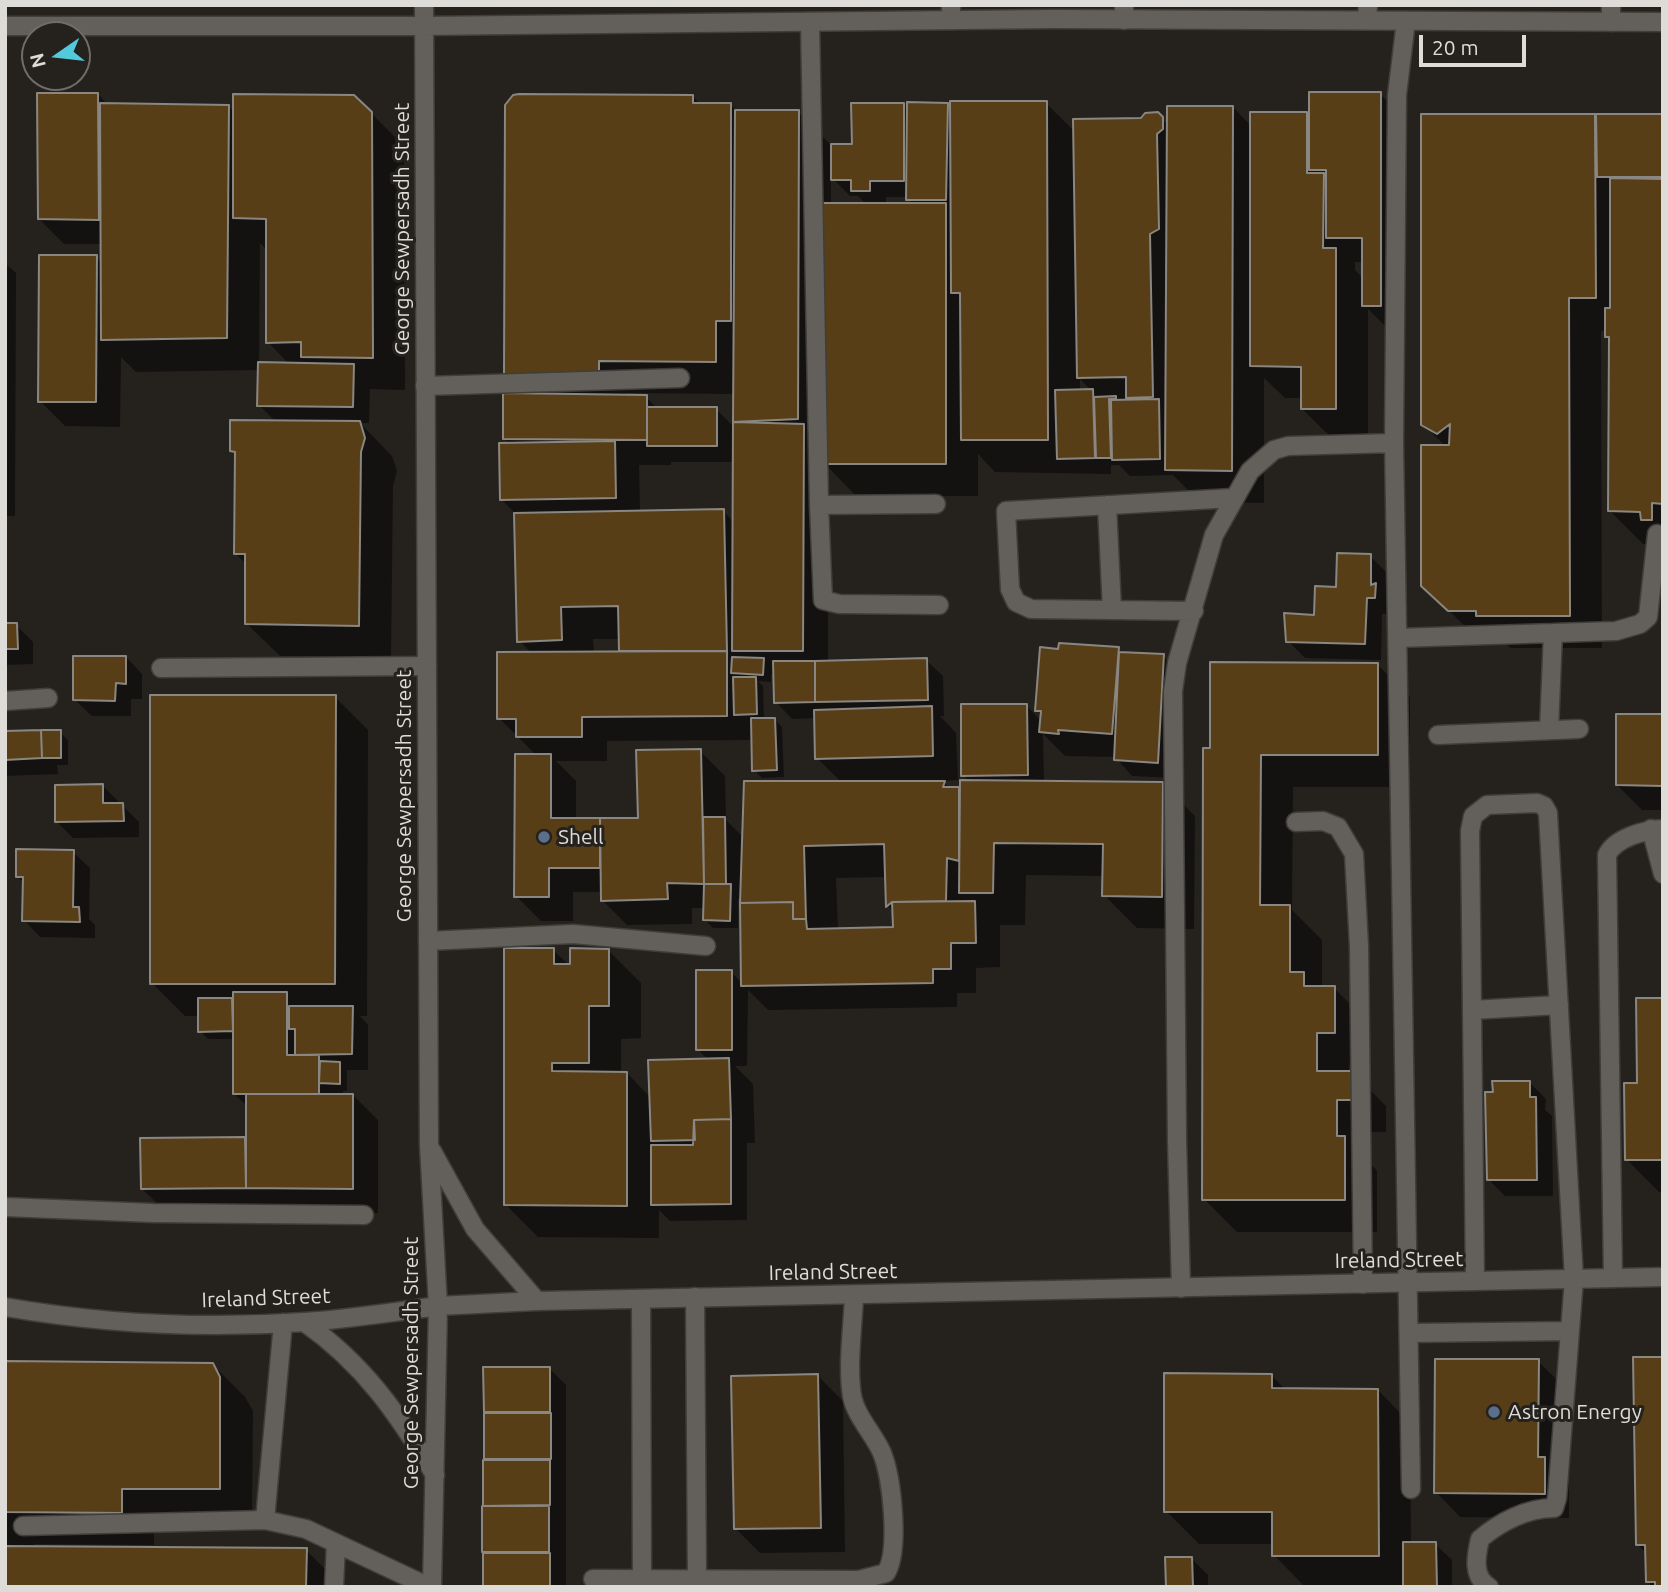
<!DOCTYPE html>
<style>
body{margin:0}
#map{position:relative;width:1668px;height:1592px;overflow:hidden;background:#25221e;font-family:Ubuntu,sans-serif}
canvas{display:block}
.frame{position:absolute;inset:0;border:7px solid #dedcd9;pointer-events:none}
.north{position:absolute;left:21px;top:21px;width:70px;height:70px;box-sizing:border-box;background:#25221e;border:2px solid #6f6c69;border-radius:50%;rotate:256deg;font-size:19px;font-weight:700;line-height:28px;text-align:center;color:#dedcd9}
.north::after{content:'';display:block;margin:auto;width:24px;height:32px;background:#53cadc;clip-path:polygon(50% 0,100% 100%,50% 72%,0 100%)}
.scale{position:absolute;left:1419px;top:35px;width:107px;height:32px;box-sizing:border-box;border:4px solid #dedcd9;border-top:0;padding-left:9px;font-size:21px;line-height:24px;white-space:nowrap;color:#dedcd9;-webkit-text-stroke:5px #25221e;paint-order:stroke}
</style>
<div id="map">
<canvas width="1668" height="1592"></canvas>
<div class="frame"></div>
<div class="north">N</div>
<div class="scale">20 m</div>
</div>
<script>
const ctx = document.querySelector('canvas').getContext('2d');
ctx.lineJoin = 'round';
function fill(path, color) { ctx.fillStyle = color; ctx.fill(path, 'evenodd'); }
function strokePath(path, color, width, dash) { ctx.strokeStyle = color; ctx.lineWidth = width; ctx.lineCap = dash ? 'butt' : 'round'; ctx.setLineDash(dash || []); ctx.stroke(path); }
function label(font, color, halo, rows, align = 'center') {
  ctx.font = font + ' Ubuntu,sans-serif'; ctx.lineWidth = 6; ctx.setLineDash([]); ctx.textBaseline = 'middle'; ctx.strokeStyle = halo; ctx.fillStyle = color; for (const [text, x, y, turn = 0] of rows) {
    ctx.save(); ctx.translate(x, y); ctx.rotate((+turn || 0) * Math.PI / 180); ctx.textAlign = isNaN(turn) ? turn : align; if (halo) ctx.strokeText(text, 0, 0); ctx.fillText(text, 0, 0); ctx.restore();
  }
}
fill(new Path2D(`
 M98,94L108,105L228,106L235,113H371L404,146L405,390L370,389L369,423H360L392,456L397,471L393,486L391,658L280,656L247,624V565L236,554L237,456L232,451L276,422L259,405L260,370L136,372L121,357L120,427L65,426L40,401L96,257L103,264V244H64L39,219ZM260,243L268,251V342L290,365L259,364Z
 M1380,94L1405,119V330H1389L1368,309V441H1335L1302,409V398H1285L1264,378V503L1200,502L1173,475L1130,476L1119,465H1111V474L995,472L978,454V496H856L828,467V662L926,660L943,676L944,716H940L956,733L958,780L942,781L950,788H961L970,782L963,775L1027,706L1041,721L1042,715L1037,710L1118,649L1123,654L1163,656L1180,673L1174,778L1132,776L1115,757L1065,756L1043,734L1044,783H1162L1195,816L1194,929L1137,928L1104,895V876L1026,875L1025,925H1000V967L976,968V993H957V1007L768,1010L748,990L747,1066H735L753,1084L755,1143H747V1220L670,1221L659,1210V1238L538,1237L505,1204L553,950L569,965L608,950L641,983V1038L621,1039V1073H627L651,1098L708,1060L698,1049L731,972L743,984L741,899H738V928H713L705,920V908H692V924L627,925L602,900V892H573V921H541L516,896L537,756L499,718L532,653L519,641L516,514L501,499L510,444L505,439L528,395L506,373L693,97L701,105H731L737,111L798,112L832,146L853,145L903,105L908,110L947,104L952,110L1046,103L1075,132L1142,120L1157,113L1168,125L1233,107L1252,127L1306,114L1311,119ZM831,177L850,196H858L867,205H831ZM886,197H908L913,205H886ZM1355,262H1364V279L1355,270ZM1080,379L1092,391H1080ZM626,393L735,394V428L716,409H658L646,397L626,396ZM671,462H735V523L723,511L640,513L639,465H671ZM593,639H620V653H594ZM771,675H775L776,702L792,719L816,718L817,758L842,783L744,838L726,820L725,776L700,751L639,820H576V781L556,761H607V741L753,740L754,770L762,778L784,777L782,727L774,719L764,720L763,686L758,681L771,682ZM887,877L888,906L894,913L895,929L838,930L836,878ZM702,1138V1141L674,1142V1139Z
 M1595,115L1663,116L1628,176V179H1663V544H1643L1610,511L1611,340L1607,330L1601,331L1602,648H1511L1505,643H1482L1423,585L1446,447L1423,424Z
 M5,263L16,273L15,516H5Z
 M1370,556L1387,573V596L1392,602L1391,614H1382L1381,660L1305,658L1288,641L1316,617Z
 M5,625H16L33,642V664L5,665Z
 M126,657L142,674V699H131V716H92L75,700Z
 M1378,665L1410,697V787H1293L1292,910L1322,940V988H1334L1367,1021V1065H1349V1073H1353L1386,1106V1132H1369V1162L1377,1171V1232H1237L1204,1199L1211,750Z
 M335,697L368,730L367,1016H360L368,1025V1070H347V1091H343V1096L353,1095L378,1120V1213H272L264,1204L159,1205L142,1189L244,1138L248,1142V1107L234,1094V1039H208L200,1031V1016H185L152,983Z
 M1663,716V810H1642L1617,785Z
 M60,732L68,740V765H57L58,774L5,776V733Z
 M103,786L139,822V837L73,838L56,821Z
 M73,852L90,868L89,919L95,925V938L40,937L24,920V883L17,876Z
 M1663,1000V1192H1659L1626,1159L1638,1085Z
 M1529,1082L1546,1099L1545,1110L1552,1116L1553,1196H1505L1488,1179Z
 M1635,1359L1663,1587H1653L1647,1581V1554L1637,1544Z
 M1538,1361L1563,1386L1562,1477L1569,1483V1518L1460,1517L1436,1492Z
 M5,1363L212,1364L245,1397L253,1411L252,1521H154V1545L34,1544V1548L306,1550L339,1583V1587H5Z
 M485,1368H549L566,1385V1587H486Z
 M1271,1375L1286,1390H1378L1410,1423L1411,1544H1435L1452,1560V1587H1305L1274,1555V1544H1199L1166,1511Z
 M818,1376L843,1401L845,1552L760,1553L735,1528Z
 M1191,1558L1208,1575V1587H1168Z`), '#0007');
const building = new Path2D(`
 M1309,92H1381V306H1362V238H1326V170H1309Z
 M37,93H98L99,220L38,219Z
 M233,94L354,95L372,112L373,358L301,357V342L266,343V219L233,218Z
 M519,94L693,95V103H731V321H716V362L599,361V375L504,374L505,105L513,95Z
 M950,101H1047L1048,440H961L960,293H951Z
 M907,102L948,103L946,200H906Z
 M100,103L229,105L227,338L101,340Z
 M851,103H904V181H870V191H851V180H831V144H852Z
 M1167,106H1233L1232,471L1165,470Z
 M735,110H799L798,419L733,422Z
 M1158,112L1163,117V129L1157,134L1159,229L1150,234L1153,397L1126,398V377L1077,378L1073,119L1141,118L1145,113Z
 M1250,112H1307V173H1324L1323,248H1336V409H1301V367L1250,366Z
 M1421,114H1595L1596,298H1569L1570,616H1476V611H1448L1421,586V445H1449L1450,424L1437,434L1421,425Z
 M1596,114H1663V177H1597Z
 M1610,178L1663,179V504L1652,503V520H1641L1640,512L1608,511L1609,337H1605V308H1610Z
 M822,203H946V464H822Z
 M39,255H97L96,402H38Z
 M258,362L354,364L353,407L257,406Z
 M1093,389L1095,458L1057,459L1055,390Z
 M503,393L647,395V440L503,439Z
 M1116,396V399H1109L1111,458H1096L1094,397Z
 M1159,399L1160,459L1112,460L1111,400Z
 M647,407H717V446H647Z
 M230,420L360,421L365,438L361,452L359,626L245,624V554H234L235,452L230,451Z
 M733,422L804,424L803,651H732Z
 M615,441L616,498L500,500L499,443Z
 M724,509L727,651H619L618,606L561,607L562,640L517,642L514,513Z
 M1337,553L1371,554V585L1376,583L1375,598H1367L1365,644L1286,642L1284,613L1314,615L1315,586L1336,587Z
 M5,623H17L18,649H5Z
 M1059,643L1119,647L1112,734L1058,730L1059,734L1039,732L1041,711H1035L1040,647L1058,649Z
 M727,651V716L582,717V737H516V719H497V652Z
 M1119,652L1164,654L1158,763L1114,760Z
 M73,656H126V684L116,683L115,701L73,700Z
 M732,657L764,658L763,675L731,673Z
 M927,658L928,700L815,702V661Z
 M773,661H815V702L774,703Z
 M1210,662L1378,663V755H1261L1260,905H1290V972H1304V986H1335V1033H1317V1071H1354V1100H1337V1136H1345V1200H1202L1203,748H1210Z
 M733,677H756L757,714L734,715Z
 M150,695H336L335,984H150Z
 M961,704H1027L1028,775L961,776Z
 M932,706L933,756L815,759L814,710Z
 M1616,714H1663V786L1616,785Z
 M751,718H775L777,770L752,771Z
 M41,730L42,758L5,760V731Z
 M41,730H61V758H42Z
 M701,749L704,884L667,883L668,899L601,901L600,818H638L636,750Z
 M515,754H551V818H600V868H549V897H514Z
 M960,780L1163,782L1162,897L1102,896L1103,844L994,843L993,893H959Z
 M744,781H945L943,787H959V861L947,858L946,901L892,902L886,907L884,844L804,846L806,919H793V902L740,903Z
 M103,784V803H123L124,821L55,822V785Z
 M703,817H725L726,884H704Z
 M16,849L74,850L73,907H79L80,922L22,921L23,877H16Z
 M704,884H731L730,921L703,920Z
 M975,901L976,943H951V969H933V983L741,986L740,903L793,902V919H806L807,929L893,927L892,902Z
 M504,948H554V964H570V948L609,949V1006H589V1063H552V1071L627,1072V1206L504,1205Z
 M696,970H732V1050H696Z
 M233,992H287V1055H319V1094H233Z
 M198,998H232L233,1031L198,1032Z
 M1636,998H1663V1160H1625L1624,1083H1637Z
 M289,1006H353L352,1054L295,1055V1029H289Z
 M729,1058L731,1119L694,1120L695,1140L651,1141L648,1060Z
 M320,1061L340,1062V1084L319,1083Z
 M1492,1081H1530V1097H1536L1537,1180H1487L1485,1092H1493Z
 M246,1094H353V1189L246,1188Z
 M731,1119V1204L651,1205V1145H693L694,1120Z
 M245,1137L246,1188L141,1189L140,1138Z
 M1633,1357H1663V1587H1655V1582H1646L1645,1545H1636Z
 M1435,1359H1539L1538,1457H1545V1494L1434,1493Z
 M5,1361L213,1363L220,1377V1489H122V1513L5,1512Z
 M483,1367H550V1412H484Z
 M1164,1373L1272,1374V1388L1378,1389L1379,1556H1272V1512H1164Z
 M818,1374L821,1528L734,1529L731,1376Z
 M484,1413H551V1459H484Z
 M483,1460H550V1505L483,1506Z
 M482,1506H549V1552H482Z
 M1403,1542H1436L1437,1587H1403Z
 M5,1546L307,1548L306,1587H5Z
 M483,1553H550V1587H483Z
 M1165,1557H1192L1193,1587H1166Z`);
fill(building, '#583e17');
strokePath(building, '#8a8681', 2);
const service = new Path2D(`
 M951,5V20
 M1124,5V20
 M1367,20L1368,5
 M1406,21L1397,95L1394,443L1411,1489
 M810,22L819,505L936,504
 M1611,22V5
 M5,26H423
 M425,386L680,378
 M819,505L823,600L839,604L939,605
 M1107,505L1112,610
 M1194,611L1031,609L1016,602L1010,589L1006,511L1233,498
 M1397,638L1616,631L1640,624L1648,617L1657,534
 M161,668L427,666
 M5,701L48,698
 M1549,730L1553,633
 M1438,735L1579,729
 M1296,822L1323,821L1338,827L1354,854L1359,946L1363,1284
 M1651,829L1663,874
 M428,941L573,934L706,946
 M1472,1010L1559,1005
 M5,1207L153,1213L364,1215
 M1613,1278L1607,855C1615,838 1644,830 1663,829
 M1475,1281L1470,831L1473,816L1487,805L1537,803L1544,806L1548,813L1574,1279L1557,1498L1554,1508C1527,1508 1500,1522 1480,1539C1476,1556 1472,1577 1489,1587
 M1181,1288L1177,1140L1173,691L1177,663L1214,535L1250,471L1274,450L1288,446L1394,443
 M695,1297L697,1578
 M641,1299L642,1579
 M5,1307C103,1324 205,1329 305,1322C349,1319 394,1312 438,1306
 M304,1322C364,1364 398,1414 435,1475
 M1410,1333L1570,1331
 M265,1520L283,1323
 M23,1526L265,1520L306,1529L429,1587
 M593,1579L859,1580L886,1573C900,1550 892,1478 882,1453C874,1434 856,1417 852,1396C847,1364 853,1327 854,1295
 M334,1587L336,1543`);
const minor = new Path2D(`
 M424,5L429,1145L438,1306
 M423,26L1053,19L1663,22
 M432,1151L475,1229L537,1301`);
const tertiary = new Path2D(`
 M432,1587L438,1306L537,1301L1663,1277`);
strokePath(service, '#403e3a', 21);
strokePath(minor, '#403e3a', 21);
strokePath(tertiary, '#403e3a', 21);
strokePath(service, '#635f5a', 18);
strokePath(minor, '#635f5a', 18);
strokePath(tertiary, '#635f5a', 18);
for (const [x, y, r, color] of [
 [544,837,7,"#5c6f8a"],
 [1494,1412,7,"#5c6f8a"]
]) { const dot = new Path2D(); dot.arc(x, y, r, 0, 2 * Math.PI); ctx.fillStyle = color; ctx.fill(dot); strokePath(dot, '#25221e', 2.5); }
label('21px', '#dedcd9', '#25221e', [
 ["George Sewpersadh Street",402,229,-90],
 ["George Sewpersadh Street",404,796,-90],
 ["Ireland Street",1399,1260,-1],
 ["Ireland Street",833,1272,-1],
 ["Ireland Street",266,1298,-2],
 ["George Sewpersadh Street",411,1363,-90]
]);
label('21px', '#dedcd9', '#25221e', [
 ["Shell",558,837],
 ["Astron Energy",1508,1412]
], 'left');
</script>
